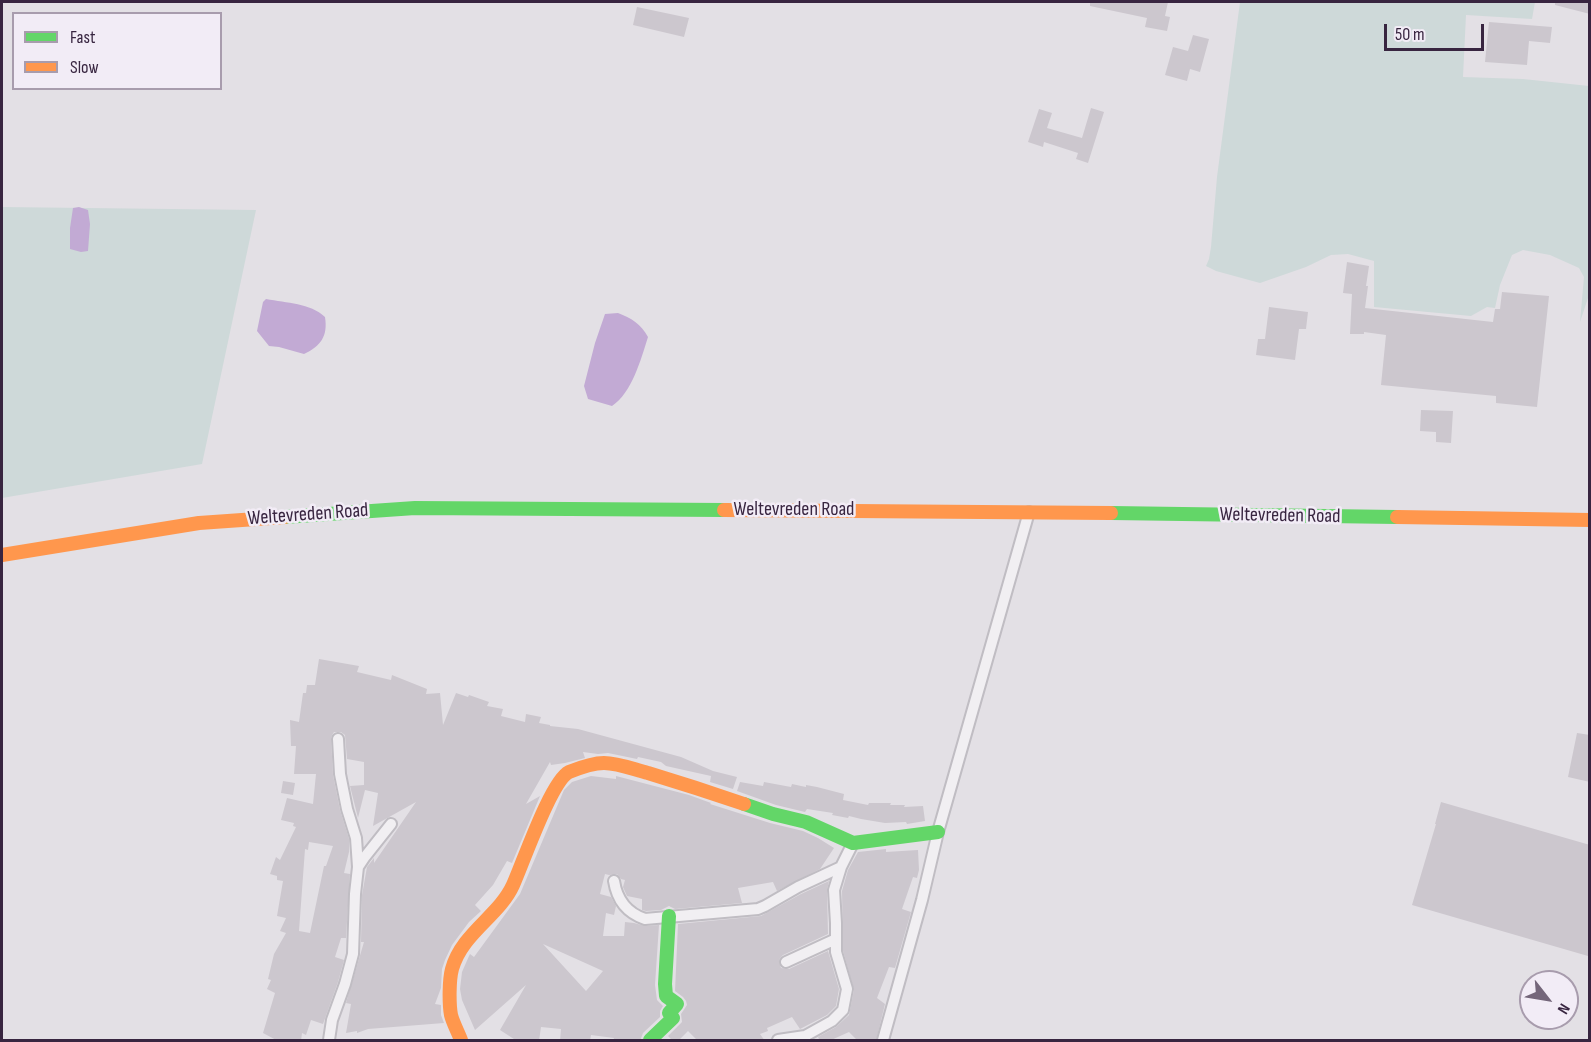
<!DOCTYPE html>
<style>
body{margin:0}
#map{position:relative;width:1591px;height:1042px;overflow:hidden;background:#e3e0e5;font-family:"Sofia Sans Condensed",sans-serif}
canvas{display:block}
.frame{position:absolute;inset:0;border:3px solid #382540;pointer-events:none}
.legend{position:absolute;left:12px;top:12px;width:210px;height:78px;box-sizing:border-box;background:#f2ecf6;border:2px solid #a89cad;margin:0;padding:8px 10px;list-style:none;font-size:18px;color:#382540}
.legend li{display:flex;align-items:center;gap:12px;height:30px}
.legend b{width:30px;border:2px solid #a89cad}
.north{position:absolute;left:1519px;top:970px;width:60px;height:60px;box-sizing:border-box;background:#f2ecf6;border:2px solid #a89cad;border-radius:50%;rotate:121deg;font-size:16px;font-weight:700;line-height:24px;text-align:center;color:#382540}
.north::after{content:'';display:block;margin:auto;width:21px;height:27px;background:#74667a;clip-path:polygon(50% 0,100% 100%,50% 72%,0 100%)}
.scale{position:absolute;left:1384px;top:24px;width:100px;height:27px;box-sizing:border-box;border:3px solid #382540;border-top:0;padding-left:8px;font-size:18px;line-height:21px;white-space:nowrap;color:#382540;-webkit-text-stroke:4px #f2ecf6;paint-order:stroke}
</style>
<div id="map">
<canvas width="1591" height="1042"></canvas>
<div class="frame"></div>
<ul class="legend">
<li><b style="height:8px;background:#63d668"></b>Fast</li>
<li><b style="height:8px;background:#ff974d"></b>Slow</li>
</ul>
<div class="north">N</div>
<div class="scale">50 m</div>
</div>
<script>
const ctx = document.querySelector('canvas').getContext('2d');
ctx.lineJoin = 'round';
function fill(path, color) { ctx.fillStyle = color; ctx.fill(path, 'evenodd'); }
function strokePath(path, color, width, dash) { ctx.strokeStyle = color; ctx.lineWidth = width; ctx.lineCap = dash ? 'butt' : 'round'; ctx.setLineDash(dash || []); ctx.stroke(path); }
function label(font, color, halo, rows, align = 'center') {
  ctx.font = font + ' "Sofia Sans Condensed",sans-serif'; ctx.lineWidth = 5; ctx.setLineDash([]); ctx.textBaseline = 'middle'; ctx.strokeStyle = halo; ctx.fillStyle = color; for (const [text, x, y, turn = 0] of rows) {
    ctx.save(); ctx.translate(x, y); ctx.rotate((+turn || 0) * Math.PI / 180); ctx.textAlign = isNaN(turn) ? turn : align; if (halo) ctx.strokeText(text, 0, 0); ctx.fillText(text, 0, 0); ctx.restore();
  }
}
fill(new Path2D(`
 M1240,2H1535L1532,19L1466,15L1463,77L1523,79L1589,86L1590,292L1580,322L1584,277L1579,268L1550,255L1523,250L1512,255L1500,285L1495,308L1487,307L1471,316L1374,307V261L1348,254L1331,255L1306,267L1260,283L1216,271L1206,266L1209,259L1211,247L1217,177Z
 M2,207L256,210L202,464L2,498Z`), '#ced9d9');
fill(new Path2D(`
 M79,207L88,210L90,224L88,251L81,252L70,249V228L73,208Z
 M266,299C287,303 310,303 325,317C328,336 321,346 304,354L279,347L269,346L257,331L263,302Z
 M618,313C631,318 641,324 648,337C641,359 632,393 612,406L588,399L584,386L595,343L605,314Z`), '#c2aad4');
fill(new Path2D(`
 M1090,2H1168L1165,16L1170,17L1167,31L1145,27L1147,18L1090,6Z
 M1555,2H1590V14L1555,5Z
 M637,7L689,18L684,37L633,25Z
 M1489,22L1552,27L1550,43L1529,41L1527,65L1485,62Z
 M1193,35L1209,39L1200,72L1190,69L1187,81L1165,75L1173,47L1188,51Z
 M1091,108L1104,112L1088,163L1076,159L1078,153L1044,142L1043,147L1028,142L1039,109L1052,113L1047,128L1082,138Z
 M1347,262L1369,266L1366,286H1368L1365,308L1493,322L1495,309H1500L1502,292L1549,296L1537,407L1496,403V396L1381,385L1386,335L1364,332V334H1350L1352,294L1343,293Z
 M1269,307L1308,312L1306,329H1299L1295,360L1256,355L1258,339H1265Z
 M1421,410L1453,411L1451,443L1436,442V432L1420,431Z
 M319,659L359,666L357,672L391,680L392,675L427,689L426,694L440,693L443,725L456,693L468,697L469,695L489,702L487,706L503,709L501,716L525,722L526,714L541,717L539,723L550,725V726L578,729L681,757L713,771L737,777L733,789L710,782L711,776L666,766L661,762L638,757L637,759L608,753L598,754L583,752L585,758L565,763L551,765L550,762L526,804L540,796L512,863L507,861L493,885L475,905L481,911L469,922L452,945L445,960L442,969L441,988L435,1004L441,1005V1015L444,1023L368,1029L357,1033V1031L346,1033L351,1004L346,1003L364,942H361L362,895L367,867L374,858V863L416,802L373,826L378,793L365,790L358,818L350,786L364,785V762L347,759L345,735L341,732H334L332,735L331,739L333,775L340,810L349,839V852L344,873L350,874L346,938H341L335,957L344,960L338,982L323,1024L311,1020L306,1035L302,1033L301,1041H278L263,1033L275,993L267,989L271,980L268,979L274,954L286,933L280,931L286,918L277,916L283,881L277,880V876L270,874L276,857L280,860L296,827L293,826L294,823L281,820L287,798L313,804L316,774H294L296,746H291L290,720L299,722L303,693H306L307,685H315ZM309,842L333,846L326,866H324L310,933L299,931L305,849L308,850Z
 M1577,733L1590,735V782L1568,777Z
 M591,776L616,779V776L689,795L711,803L710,804L770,823L803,831L818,838L834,848L820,869L777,891L773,882L738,888L742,903L675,909L669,906L661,910L646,911L642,910V899L627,896L623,887L625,880L621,879L617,874L609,875L605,874L600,894L611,897L616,906L614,915L606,913L603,936H624L625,922L634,923L645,926L659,925L655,985L657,1000L663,1006L660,1011V1017L643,1033L640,1041H613L614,1038L591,1035L590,1041H560L561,1029L541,1027L539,1041H517L500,1030L526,985L475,1030L462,1000L460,989L462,972L469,956L470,954L474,957L520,894L564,790L572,782ZM543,944L603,971L586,991Z
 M283,781L295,783L293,795L281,793Z
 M740,782L763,786L764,782L791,787L792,784L801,786L806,787V785L817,787L844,794L843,800L868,805L869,803H891L890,805H905L904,807L923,806L925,821L907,824L906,822L885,823L861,819L849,816L848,818L832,815L833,813L807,809L805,812L776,805L737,791Z
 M1441,802L1590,845V950L1588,956L1412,905L1436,824H1435Z
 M886,849V852L918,850L919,870L917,878L913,877L902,909L911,912L895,968L889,967L877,998L885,1004L876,1041H858L849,1032L829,1041H820L818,1037L836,1027L849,1015L854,990L843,951L842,891L848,870L858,852Z
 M829,881L827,890L828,934L783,955L780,958L779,962L781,968L789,969L828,951L839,989L836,1006L827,1015L800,1029L792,1017L767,1028L768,1031L760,1034L765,1041H698L688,1031L678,1041H673L668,1036L682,1022L681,1014L687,1005L686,1001L683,997L675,991L678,924L761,916L801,894Z`), '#ccc7ce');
const street = new Path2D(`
 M358,867L364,858L391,824
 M614,881C617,900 627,913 645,919L758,909L765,906L798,887L841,867
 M786,962L836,939
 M329,1040L332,1020L345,984L353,954L355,894L358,867L356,838L347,809L340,774L338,739
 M778,1040L805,1036L832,1021L843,1010L847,989L836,952V923L834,890L841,867L853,843
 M883,1040L922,900L938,832L1029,512`);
strokePath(street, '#c0bdc3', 14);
strokePath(street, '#f1eff2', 10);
strokePath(new Path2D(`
 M1111,513L1397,517
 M285,517L415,508L724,510
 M744,804L773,814L806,822L853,843L938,832
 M650,1040L673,1018L669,1013L677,1004L666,996L665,984L669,916`), '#63d668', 14);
strokePath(new Path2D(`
 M724,510L1111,513
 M1397,517L1590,520
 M2,555L199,523L285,517
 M461,1040C458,1032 453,1023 451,1015C449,1004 449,980 452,969C462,933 499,916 513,885C523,863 551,781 569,772C579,768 594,763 604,763C619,763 635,770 648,773C681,783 712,793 744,804`), '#ff974d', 14);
label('20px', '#382540', '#f2ecf6', [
 ["Weltevreden Road",794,510],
 ["Weltevreden Road",308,515,-4],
 ["Weltevreden Road",1280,516,1]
]);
</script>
